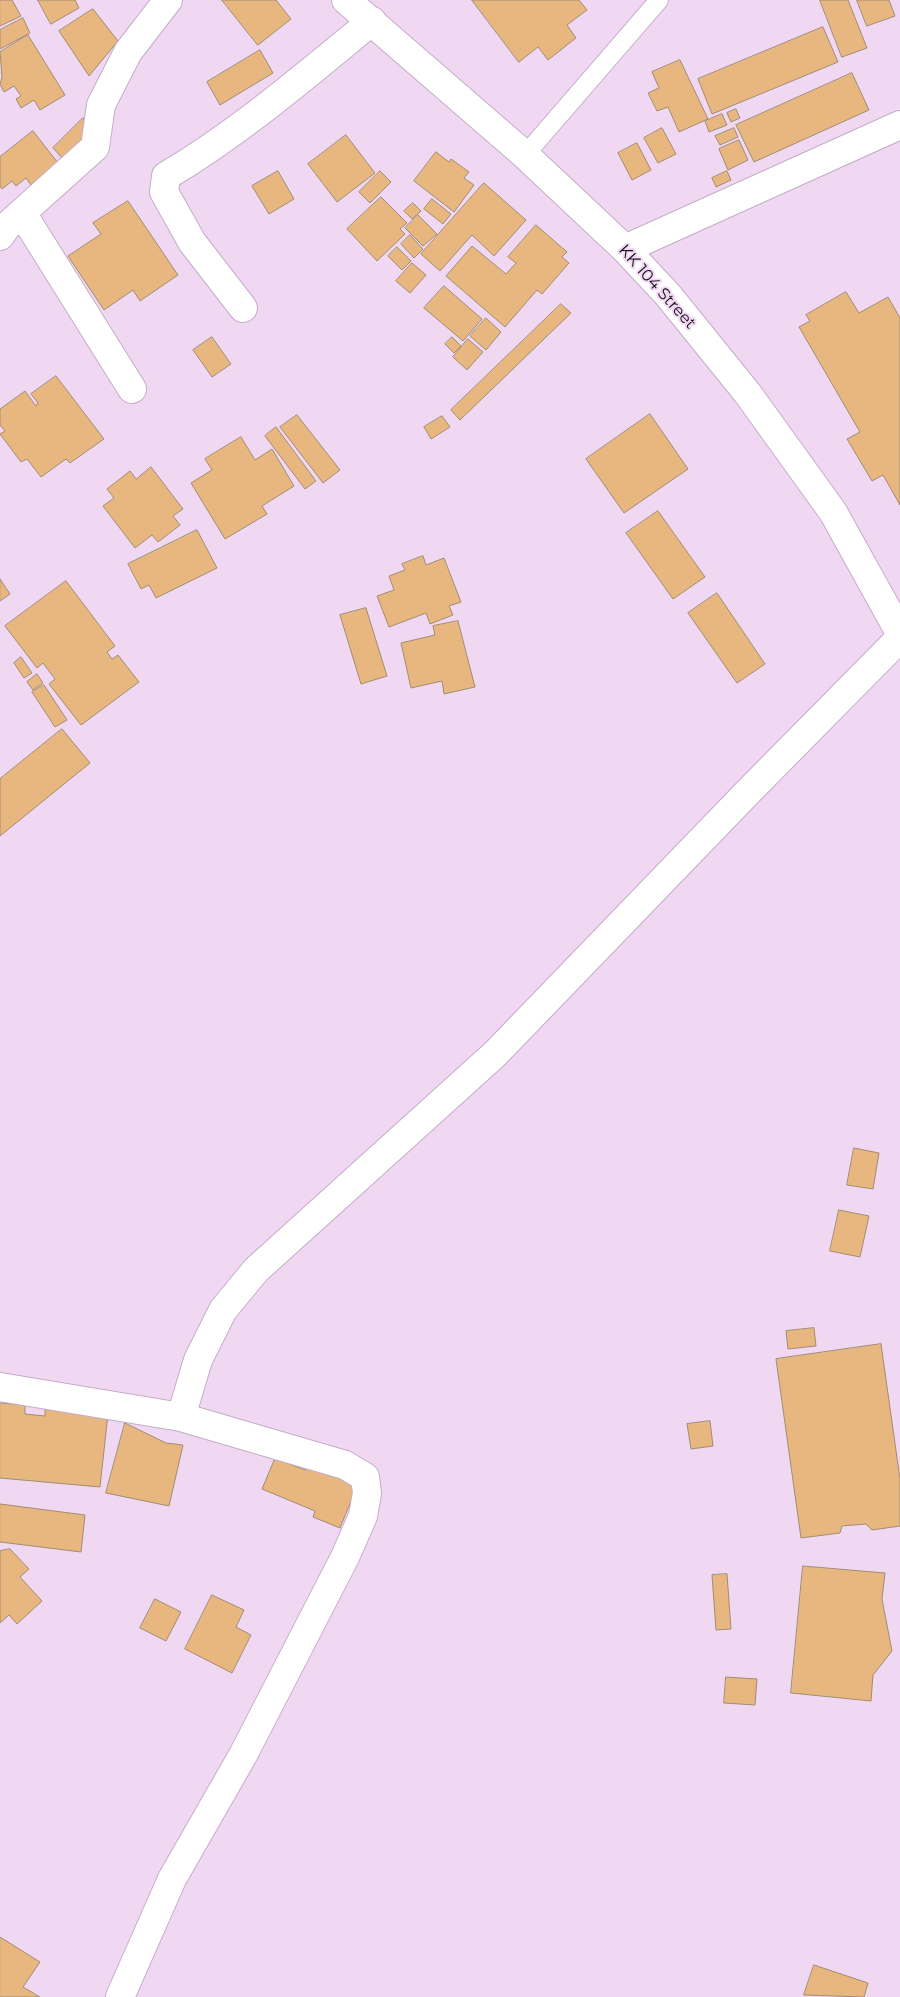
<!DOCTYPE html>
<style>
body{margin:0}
canvas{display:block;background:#f0d8f3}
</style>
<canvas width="900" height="1997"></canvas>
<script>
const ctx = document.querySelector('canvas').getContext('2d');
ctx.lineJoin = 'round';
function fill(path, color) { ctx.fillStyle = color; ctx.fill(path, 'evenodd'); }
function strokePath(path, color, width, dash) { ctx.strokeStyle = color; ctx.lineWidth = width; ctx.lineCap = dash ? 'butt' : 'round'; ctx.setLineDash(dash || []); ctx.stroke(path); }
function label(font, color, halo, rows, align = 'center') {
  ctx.font = font + ' Montserrat,sans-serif'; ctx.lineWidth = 4; ctx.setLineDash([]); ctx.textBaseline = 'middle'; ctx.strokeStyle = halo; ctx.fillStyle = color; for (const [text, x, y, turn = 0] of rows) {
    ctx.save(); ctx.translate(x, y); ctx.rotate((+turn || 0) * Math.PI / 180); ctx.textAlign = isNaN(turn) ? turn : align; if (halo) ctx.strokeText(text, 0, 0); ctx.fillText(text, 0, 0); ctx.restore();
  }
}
const building = new Path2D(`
 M0,0H12L21,16L0,26Z
 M38,0H75L79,8L51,24Z
 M222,0H276L291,19L258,45Z
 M472,0H579L587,10L567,25L576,38L548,60L538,47L519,62Z
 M820,0H848L867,48L842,57Z
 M857,0H889L895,16L867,26Z
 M93,9L118,41L89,76L59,31Z
 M23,18L30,33L0,49V30Z
 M823,27L838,62L712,114L698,79Z
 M28,35L65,95L40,110L34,100L21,108L16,99L21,96L14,86L4,92L0,84L2,77L0,52Z
 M260,50L273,73L220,105L207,82Z
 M680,60L708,119L679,132L668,107L657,111L648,93L659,88L652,72Z
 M852,73L869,110L754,162L736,125Z
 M736,109L740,118L731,122L727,113Z
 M722,114L727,125L709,132L705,121Z
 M83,118L94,130L64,160L53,148Z
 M662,128L676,154L658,163L644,138Z
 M734,128L738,137L720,145L715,136Z
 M33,131L58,163L31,185L26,178L16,186L12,181L2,189L0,186V157Z
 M346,135L375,173L337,202L308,164Z
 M739,140L748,160L728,170L719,149Z
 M637,143L651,170L632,180L618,153Z
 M436,152L449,162L451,159L469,172L464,178L474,185L454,212L414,181Z
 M278,171L294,199L269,214L252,186Z
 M380,171L391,182L370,203L359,192Z
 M727,171L731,180L716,187L712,178Z
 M484,183L526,220L494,256L472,235L440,271L421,254Z
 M381,197L407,223L400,229L405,234L377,261L347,229Z
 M432,199L451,214L443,224L424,209Z
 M128,201L178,275L140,301L133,290L104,310L68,256L101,234L93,223Z
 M413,203L421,211L412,219L404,211Z
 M418,215L437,234L423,246L405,228Z
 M536,225L567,252L562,257L569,263L542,294L537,290L505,327L446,276L472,246L506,274L516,263L508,257Z
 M410,235L423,249L414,258L401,244Z
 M397,247L411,261L402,270L388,256Z
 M412,263L426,275L410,293L396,281Z
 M444,286L482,319L463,341L424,308Z
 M846,292L859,313L888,297L900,318V505L883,475L872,481L847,439L860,432L799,327L810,321L806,315Z
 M561,304L571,313L460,420L451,410Z
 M486,318L501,332L486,350L470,336Z
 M212,337L231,364L212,377L193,350Z
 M452,337L461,346L454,353L445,344Z
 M468,339L483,352L467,370L453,357Z
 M56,376L104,439L70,463L66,459L41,477L27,459L21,462L0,434L5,431L0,425V409L25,391L36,406L38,403L31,394Z
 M650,414L688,469L624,513L586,459Z
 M297,415L340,470L323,483L280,427Z
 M442,416L450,427L431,439L424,427Z
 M276,427L316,481L305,489L265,436Z
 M241,437L255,460L272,449L294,486L262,506L267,514L225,539L191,483L212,470L205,459Z
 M151,467L183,509L173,516L180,525L158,542L152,535L135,548L103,506L114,498L107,489L130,471L136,479Z
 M658,511L705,577L673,599L626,533Z
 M197,530L217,568L156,598L149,585L141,589L128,564Z
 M423,556L426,565L444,558L461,602L449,606L453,615L430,624L426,613L389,627L377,596L394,590L389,576L405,570L402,564Z
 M0,579L10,594L0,601Z
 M66,581L115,646L107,652L112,659L118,655L139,682L81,725L49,684L55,679L43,663L37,668L5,626Z
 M717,593L765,664L737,683L688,613Z
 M366,608L387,676L361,684L340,615Z
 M458,621L475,687L444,694L442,681L411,688L401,643L435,635L433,626Z
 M21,657L32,673L24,678L14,663Z
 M37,674L43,683L33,690L27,682Z
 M44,685L67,720L55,727L32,692Z
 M62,729L90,763L0,836V779Z
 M854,1148L879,1153L873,1189L847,1185Z
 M839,1210L869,1216L860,1257L830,1251Z
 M814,1328L816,1346L788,1349L786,1331Z
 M881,1344L900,1479V1526L872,1530L866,1524L842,1526L840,1533L801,1538L776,1359Z
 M0,1403L25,1405V1414L45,1416V1407L108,1414L100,1487L0,1478Z
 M710,1421L713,1446L691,1449L687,1424Z
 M125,1423L166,1443L183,1445L169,1506L106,1493Z
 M322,1449L365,1467L340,1528L313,1517L315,1511L262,1489L275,1458L305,1470Z
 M0,1504L85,1515L81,1552L0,1542Z
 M10,1549L29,1569L20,1577L42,1601L17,1624L9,1615L0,1623V1551Z
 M803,1566L885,1573L882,1599L892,1651L873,1675L871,1701L791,1693Z
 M727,1574L731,1629L716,1630L712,1575Z
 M212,1595L244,1610L236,1627L251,1635L232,1673L185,1649Z
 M155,1599L181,1612L166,1641L140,1628Z
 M726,1677L757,1679L755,1705L724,1703Z
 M0,1937L40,1962L23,1987L40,1997H0Z
 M814,1965L868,1983L864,1997L804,1995Z`);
fill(building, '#e7b77f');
strokePath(building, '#a18c73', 1);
const service = new Path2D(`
 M525,155L659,0`);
const minor = new Path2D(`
 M22,213L132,389
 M0,236L7,226L95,147L101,105L128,52L168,0
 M625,249L900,125
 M243,308L192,242L164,192L166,176C240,132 305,76 372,21
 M0,1387L181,1417L345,1465L365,1477L367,1493L363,1516L345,1557L243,1755L172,1879L120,1997
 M181,1417L198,1360L223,1310L256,1270L495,1054L747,793L900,638`);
const tertiary = new Path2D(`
 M346,0L525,155L625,249L668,295L748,394L833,512L900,633`);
strokePath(service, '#c4adc7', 20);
strokePath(minor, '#c4adc7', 30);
strokePath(tertiary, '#c4adc7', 30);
strokePath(service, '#fff', 18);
strokePath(minor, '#fff', 28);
strokePath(tertiary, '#fff', 28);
label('16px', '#170f18', '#f0d8f3', [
 ["KK 104 Street",657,287,48]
]);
</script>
